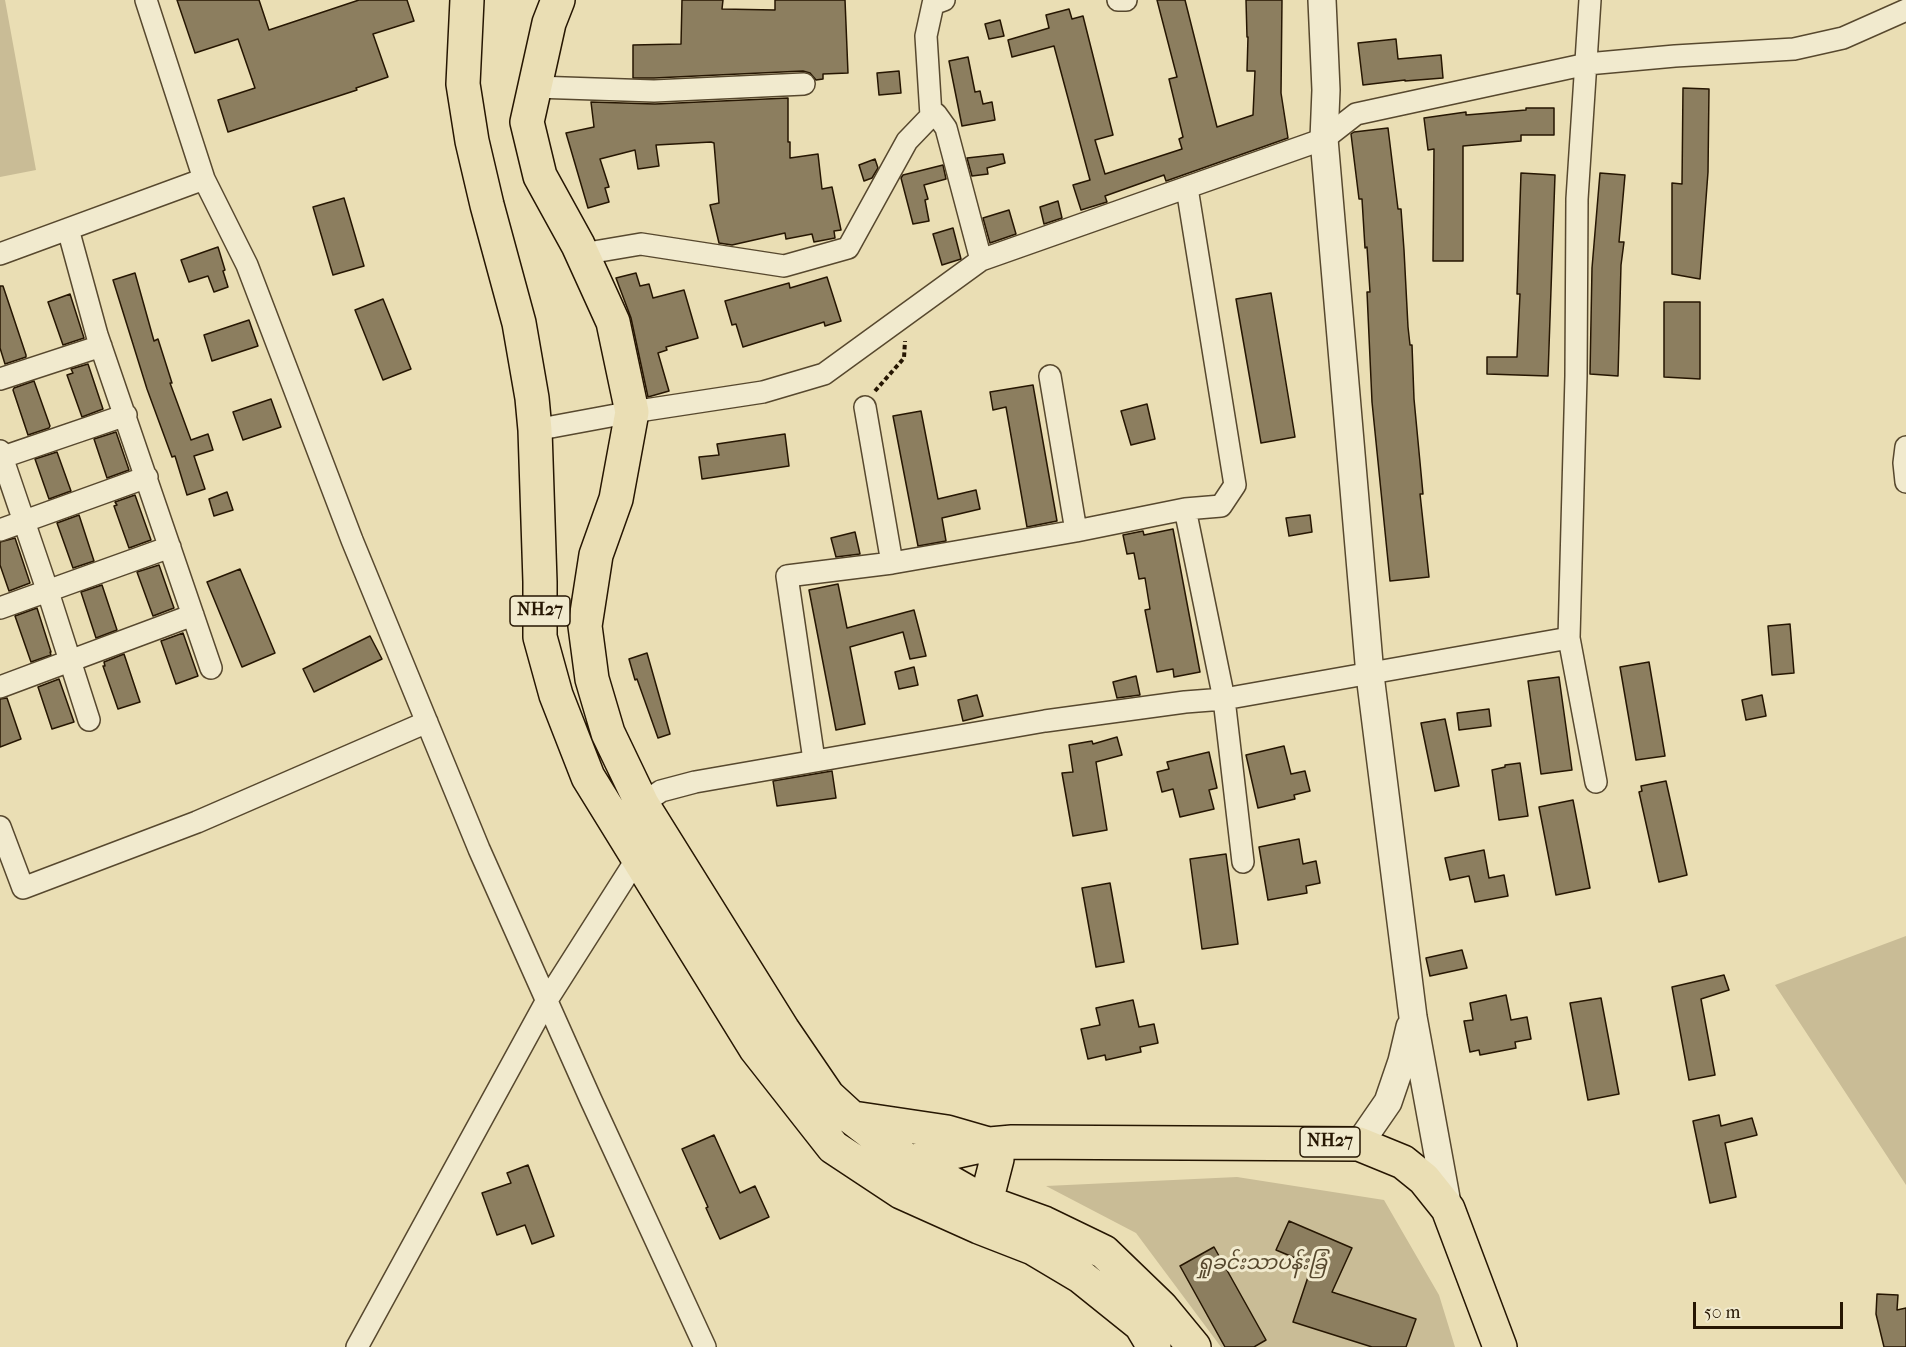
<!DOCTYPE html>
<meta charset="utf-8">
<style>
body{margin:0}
#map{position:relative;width:1906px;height:1347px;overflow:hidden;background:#eadeb4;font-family:"IM FELL French Canon",serif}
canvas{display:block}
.scale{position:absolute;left:1693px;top:1302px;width:150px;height:27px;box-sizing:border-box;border:3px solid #261602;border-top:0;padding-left:8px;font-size:18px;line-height:21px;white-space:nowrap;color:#261602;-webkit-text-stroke:4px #f1eace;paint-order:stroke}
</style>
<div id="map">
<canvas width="1906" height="1347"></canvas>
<div class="scale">50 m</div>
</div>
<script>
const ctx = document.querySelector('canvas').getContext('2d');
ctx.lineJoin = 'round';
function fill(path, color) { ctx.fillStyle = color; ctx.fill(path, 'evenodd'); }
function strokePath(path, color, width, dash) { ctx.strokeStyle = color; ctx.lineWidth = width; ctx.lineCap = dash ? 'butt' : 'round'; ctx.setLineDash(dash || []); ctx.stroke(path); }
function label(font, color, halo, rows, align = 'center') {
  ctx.font = font + ' "IM FELL French Canon","Noto Sans Myanmar",serif'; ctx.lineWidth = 6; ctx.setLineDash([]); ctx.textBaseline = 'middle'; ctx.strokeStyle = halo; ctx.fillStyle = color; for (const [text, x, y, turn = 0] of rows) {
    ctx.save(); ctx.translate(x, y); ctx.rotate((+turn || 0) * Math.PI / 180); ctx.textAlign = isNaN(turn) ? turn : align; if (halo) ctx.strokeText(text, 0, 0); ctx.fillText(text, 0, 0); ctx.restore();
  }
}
fill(new Path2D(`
 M0,0H5L36,170L0,177Z
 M1906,936V1185L1775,985Z
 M1237,1177L1384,1200L1439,1295L1455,1347H1221L1136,1233L1046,1186Z`), '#c9bc96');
const building = new Path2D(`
 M177,0H259L269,30L359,0H407L414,21L373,34L388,77L356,88L357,90L228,132L218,100L255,88L238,39L195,53Z
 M682,0H723L722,9L775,10V0H845L848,73L823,74V79L816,80L810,73L803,71L654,78H633V45L681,44Z
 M1157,0H1185L1217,127L1253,115L1255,71H1247L1248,37H1247L1246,0H1282L1281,93L1288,138L1166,181L1164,175L1105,196L1107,202L1081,210L1073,185L1090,180L1054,46L1012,57L1008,40L1049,28L1046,15L1069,9L1072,19L1083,16L1113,135L1095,140L1105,174L1182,149L1179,139L1183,137L1169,79L1177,77Z
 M1000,20L1004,36L989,39L985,24Z
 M1396,39L1398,59L1441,55L1443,78L1405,81V80L1363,85L1358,43Z
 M968,57L975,92L980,91L983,104L992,102L995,120L962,126L949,61Z
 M899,71L901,93L879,95L877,73Z
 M1683,88L1709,89L1708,172L1700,279L1672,274V183L1682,184Z
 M788,98V142H790V158L818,154L822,189L832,187L841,230L834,231L835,238L814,242L812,234L786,239L785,233L732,245L719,243L710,205L719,203L714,143L711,142L656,145L659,166L638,169L635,150L600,159L609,187L605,188L609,202L588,208L566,133L594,127L591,102L655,104Z
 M1526,108H1554V135H1521V141L1463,146V261H1433L1434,149L1428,150L1424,118L1466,112V115L1526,110Z
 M1388,128L1398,209H1401L1404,250L1408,327L1410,345H1412L1414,399L1423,494H1420L1429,577L1390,581L1372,402L1367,292H1370L1367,247L1365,248L1362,199H1359L1351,134L1354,132Z
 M1003,154L1005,163L987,168L988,174L972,176L967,158Z
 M875,159L878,168L872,178L864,181L859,165Z
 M943,165L946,179L924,185L928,199L925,200L929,221L913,224L901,178L903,175Z
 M1521,173L1555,175L1548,376L1487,374V357H1517L1520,294H1517Z
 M1600,173L1625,175L1619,242H1624L1621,265L1618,376L1590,374L1592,268Z
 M344,198L364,266L333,275L313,207Z
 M1058,201L1062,218L1044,224L1040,207Z
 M1009,210L1016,234L990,243L983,218Z
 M953,228L961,259L942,265L933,234Z
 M218,247L225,270L223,271L228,287L214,292L208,276L189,282L181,260Z
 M135,273L154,341L158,339L172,383H170L191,440L208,434L213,450L194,456L205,489L187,495L175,456L172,457L147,389L113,280Z
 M636,273L640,286L649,284L653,298L684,290L698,338L666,347L667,350L658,353L669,391L648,397L631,318L616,278Z
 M827,277L841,321L825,326L824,322L743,347L736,324L732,325L725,301L789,283L790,288Z
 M0,286H3L26,355V357L5,364L0,348Z
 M1271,293L1295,437L1261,443L1236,299Z
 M70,294L84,338L63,345L48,302Z
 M383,299L411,369L383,380L355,310Z
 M1664,302H1700V379L1664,377Z
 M249,320L258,346L212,361L204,335Z
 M88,364L103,409L82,417L67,375L73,373L71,369Z
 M34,381L50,426L49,428L28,435L13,390L14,388Z
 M1033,385L1057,521L1027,527L1006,407L993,410L990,392Z
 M271,399L281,427L243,440L233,412Z
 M1147,404L1155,439L1131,445L1121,411Z
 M921,411L938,499L976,490L980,509L942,518L946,541L918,546L893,416Z
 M116,432L129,470L107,478L94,439Z
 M785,434L789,466L702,479L699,457L719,455L717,444Z
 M57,452L71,491L49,499L35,459Z
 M227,492L233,510L214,516L209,499Z
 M135,495L151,540L129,548L114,506L117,505L115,502Z
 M79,515L94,561L73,568L57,523Z
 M1310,515L1312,532L1289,536L1286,518Z
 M1173,529L1200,672L1174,677L1173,669L1157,672L1145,610L1150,609L1145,578L1139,579L1134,553L1127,554L1123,535L1143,531L1144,535Z
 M855,532L860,554L836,557L831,538Z
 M15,538L30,583L9,591L0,565V542Z
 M159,565L174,608L153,616L137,572Z
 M240,569L275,653L242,667L207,582Z
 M838,584L847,628L914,610L926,656L910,659L903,632L850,647L865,724L836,730L809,590Z
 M102,585L117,630L96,638L81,592Z
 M37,608L51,652H50L51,655L31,662L15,616Z
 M1790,624L1794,673L1772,675L1768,626Z
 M183,633L198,676L176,684L161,641Z
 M370,636L382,659L314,692L303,669Z
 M647,653L670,734L658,738L637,679L635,680L629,659Z
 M124,654L140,702L118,709L103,666H105L104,662Z
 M1649,662L1665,756L1636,760L1620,667Z
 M914,667L918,685L899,689L895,672Z
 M1136,676L1140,695L1117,698L1113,682Z
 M1559,677L1572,770L1541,774L1528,681Z
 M59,679L74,722L52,729L38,687Z
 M977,695L983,716L963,721L958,700Z
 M1762,695L1766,716L1746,720L1742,700Z
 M7,698L21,739L0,747V699Z
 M1489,709L1491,726L1459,730L1457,713Z
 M1445,719L1459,786L1435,791L1421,723Z
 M1117,737L1122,755L1096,762L1107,830L1073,836L1062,773L1073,772L1069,745L1092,741L1093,744Z
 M1284,746L1291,774L1305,771L1310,791L1294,795L1295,799L1258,808L1246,755Z
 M1209,752L1217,788L1209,790L1214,809L1180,817L1173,789L1162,792L1157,772L1169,769L1167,762Z
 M1520,763L1528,816L1499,820L1492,770L1505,767V765Z
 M832,771L836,798L777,806L773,781Z
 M1666,781L1687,875L1659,882L1639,792L1642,791L1641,786Z
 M1573,800L1590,888L1556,895L1539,807Z
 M1299,839L1303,864L1316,861L1320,883L1306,886L1307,893L1268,900L1259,847Z
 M1484,850L1489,878L1504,875L1508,896L1475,902L1469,876L1450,880L1445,858Z
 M1226,854L1238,944L1202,949L1190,859Z
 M1110,883L1124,962L1096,967L1082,888Z
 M1462,950L1467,968L1430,976L1426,958Z
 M1724,975L1729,990L1701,999L1715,1075L1689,1080L1672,987Z
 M1506,995L1511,1020L1527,1017L1531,1039L1515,1042L1516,1048L1480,1055L1479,1050L1470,1052L1464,1021L1473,1020L1470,1003Z
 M1601,998L1619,1094L1588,1100L1570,1003Z
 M1133,1000L1139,1027L1154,1024L1158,1043L1140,1047L1141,1052L1106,1060L1105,1055L1088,1059L1081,1029L1100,1025L1096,1008Z
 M1719,1115L1721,1126L1752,1118L1757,1135L1725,1143L1736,1197L1710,1203L1693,1121Z
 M714,1135L740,1193L755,1186L769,1217L720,1239L706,1208L708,1207L682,1149Z
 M528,1165L554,1236L532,1244L525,1225L497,1235L482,1193L511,1183L507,1173Z
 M1289,1221L1352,1248L1332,1292L1416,1319L1406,1347H1372L1293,1322L1312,1265L1276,1250Z
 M1214,1247L1266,1340L1254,1347H1225L1180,1266Z
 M1877,1294L1898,1295L1897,1310L1906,1308V1347H1884L1876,1314Z`);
fill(building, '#8c7e5f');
strokePath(building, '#261602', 1.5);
const minor = new Path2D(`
 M146,0L204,179L247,265L352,540L479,849L591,1100L705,1347
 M1118,0H1126
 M1590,0L1577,199L1576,376L1569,638L1596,782
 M535,87L654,91L804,84
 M936,114L946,128L981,260
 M1187,188L1235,485L1221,506L1185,509L1224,699L1243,862
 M68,229L97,335L211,668
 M0,254L204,179
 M582,254L641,244L784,266L848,248L907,141L931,116L926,36L933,4L944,0
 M1050,376L1076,531
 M0,379L101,346
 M865,407L892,563
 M535,430L632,412L763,392L824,374L981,260L1324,139L1356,114L1587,64L1675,56L1794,49L1843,38L1906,10
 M1906,447L1904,463L1906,482
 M0,451L48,592L89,720
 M0,458L126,415
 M0,530L147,477
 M0,608L170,547
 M0,687L193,615
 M814,760L787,576L892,563L1076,531L1185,509
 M641,816L642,804L661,791L695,782L1045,721L1185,702L1224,699L1569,638
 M0,827L23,888L197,822L427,722
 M357,1347L547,1000L638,857L639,847`);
const tertiary = new Path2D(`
 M1322,0L1326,90L1324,139L1370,675L1413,1017L1448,1209
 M1359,1144L1388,1102L1402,1061L1410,1027`);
const trunk = new Path2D(`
 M467,0L463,84L472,141L487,205L519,323L532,398L535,430L540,582V637L556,695L588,777L756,1049L833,1147L901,1192L979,1227L1033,1248L1080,1276L1141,1325L1154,1347
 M558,0L549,23L527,122L540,176L578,245L613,322L632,412L616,499L596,555L585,626L592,679L608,733L642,804L783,1030L828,1096L852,1118L909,1162L934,1173L983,1201L1044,1223L1104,1252L1161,1307L1194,1347
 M853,1118L947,1132L985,1143
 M903,1166L909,1162L990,1144L1012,1142L1359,1144L1403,1162L1424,1179L1448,1209L1500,1347
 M983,1201L989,1190L997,1159`);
strokePath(minor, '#57482e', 24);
strokePath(tertiary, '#57482e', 30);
strokePath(trunk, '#261602', 36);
strokePath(new Path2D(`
 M875,391L904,358L905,341`), '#261602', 4, [4.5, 3]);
strokePath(minor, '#f1eace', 21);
strokePath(tertiary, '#f1eace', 27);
strokePath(trunk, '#eadeb4', 33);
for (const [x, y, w] of [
 [540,611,60],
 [1330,1142,60]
]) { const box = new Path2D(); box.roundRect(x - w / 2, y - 15, w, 30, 4.5); ctx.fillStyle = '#f1eace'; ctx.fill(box); strokePath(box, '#261602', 1.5); }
label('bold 18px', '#261602', null, [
 ["NH27",540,611],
 ["NH27",1330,1142]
]);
label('italic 20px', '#57482e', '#f1eace', [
 ["ရှုခင်းသာပန်းခြံ",1262,1264]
]);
</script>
